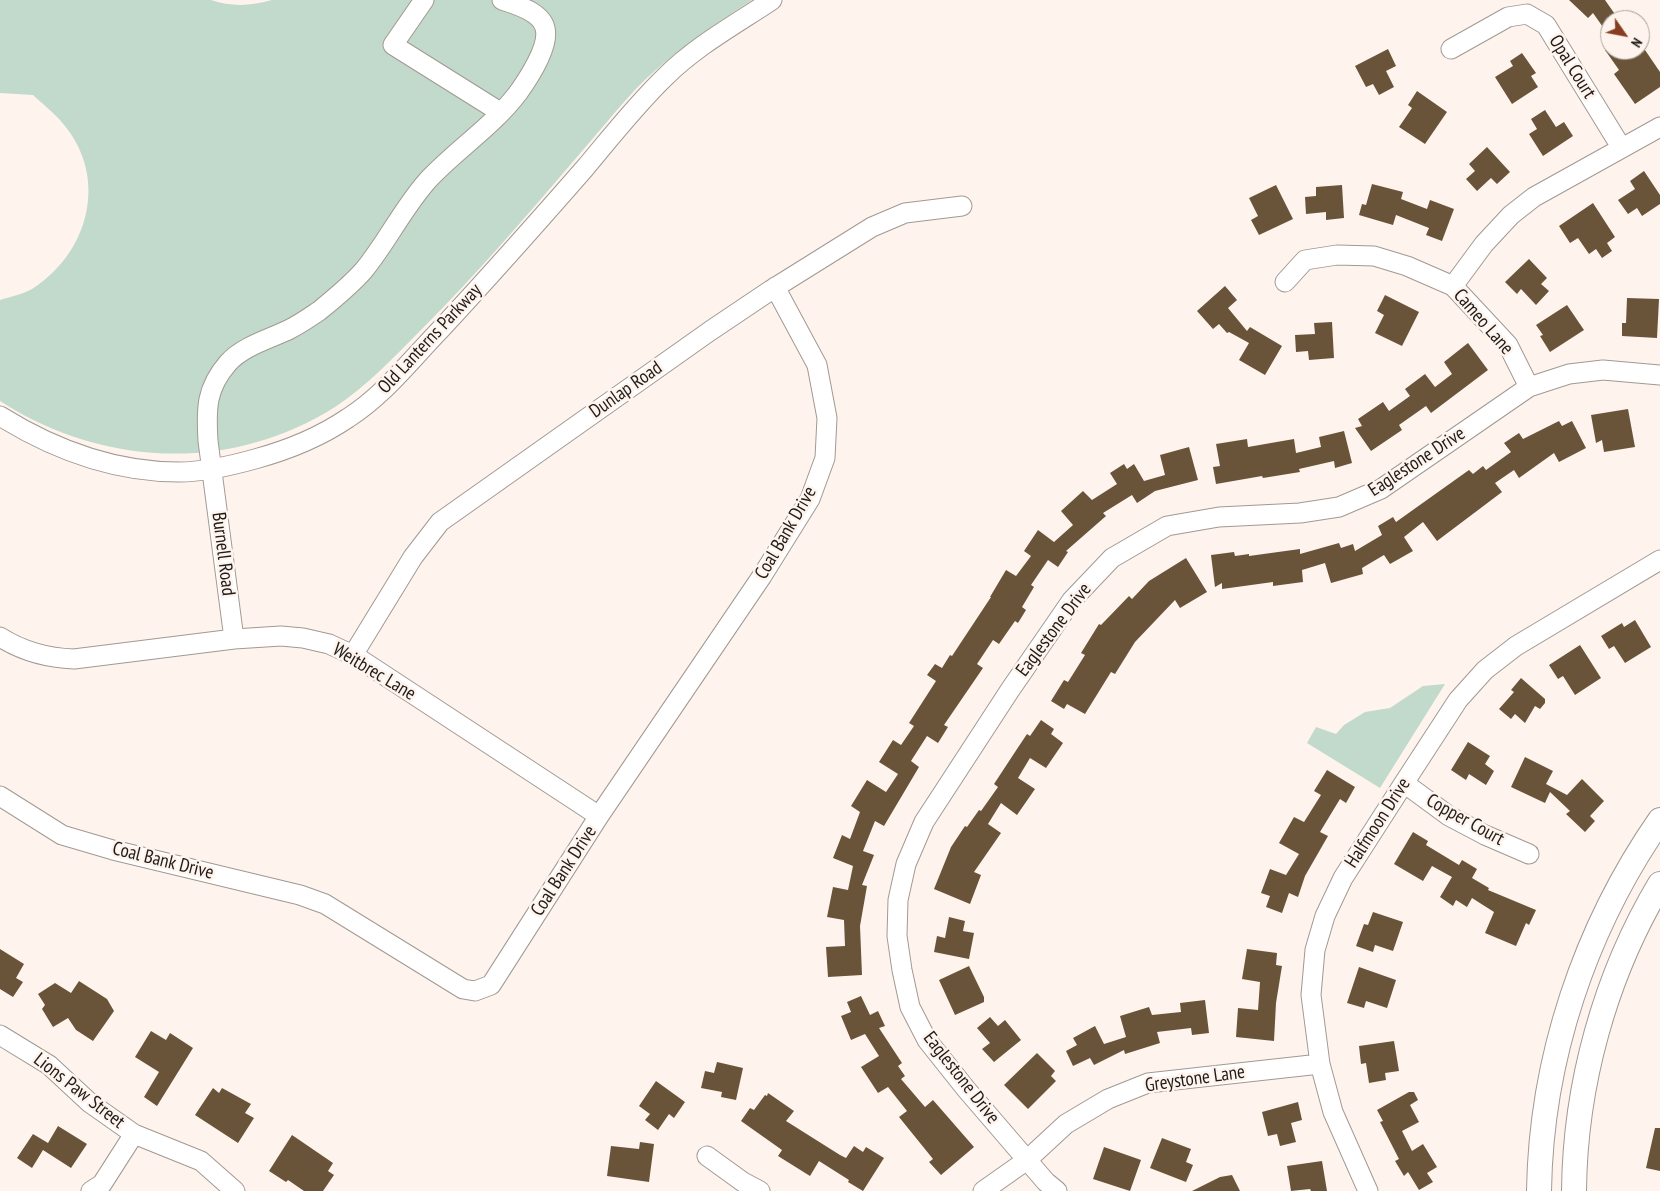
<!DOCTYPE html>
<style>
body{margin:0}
#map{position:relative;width:1660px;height:1191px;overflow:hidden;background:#fef4ed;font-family:"PT Sans Narrow",sans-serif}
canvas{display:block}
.north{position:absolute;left:1600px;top:10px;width:50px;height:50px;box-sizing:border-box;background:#fef4ed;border:1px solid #a49d98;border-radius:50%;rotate:123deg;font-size:14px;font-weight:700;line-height:20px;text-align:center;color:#1e1b18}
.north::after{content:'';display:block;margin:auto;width:18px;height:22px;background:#863d21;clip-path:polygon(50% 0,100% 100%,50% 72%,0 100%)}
</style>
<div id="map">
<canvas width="1660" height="1191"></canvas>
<div class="north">N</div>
</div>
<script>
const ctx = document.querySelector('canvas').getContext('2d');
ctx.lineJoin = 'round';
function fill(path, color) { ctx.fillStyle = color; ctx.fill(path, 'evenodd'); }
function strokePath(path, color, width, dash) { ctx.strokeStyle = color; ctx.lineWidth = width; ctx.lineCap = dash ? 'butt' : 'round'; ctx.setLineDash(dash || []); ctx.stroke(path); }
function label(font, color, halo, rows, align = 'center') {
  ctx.font = font + ' "PT Sans Narrow",sans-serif'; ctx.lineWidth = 5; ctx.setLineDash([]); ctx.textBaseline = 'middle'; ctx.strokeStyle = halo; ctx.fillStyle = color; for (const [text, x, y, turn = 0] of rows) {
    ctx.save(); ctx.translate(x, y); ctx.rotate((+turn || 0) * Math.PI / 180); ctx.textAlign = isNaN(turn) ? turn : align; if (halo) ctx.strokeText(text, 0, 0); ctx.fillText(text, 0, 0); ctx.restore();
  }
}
fill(new Path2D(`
 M0,0H211C232,7 251,6 272,0H752C710,28 668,55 633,92C612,115 592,140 571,164C523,220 475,276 423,328C395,356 367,386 335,407C231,473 102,467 0,401V300C10,297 23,294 32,289C86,255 108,184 68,130C59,117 45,106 33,95L0,93Z
 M1445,684L1380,788L1307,743L1316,727L1336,734L1344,725L1365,712L1390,708L1423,686Z`), '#c1dacb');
fill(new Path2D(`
 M1569,0H1605L1619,20H1610V37L1593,13L1588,18Z
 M1388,49L1396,66L1386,71L1394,87L1379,95L1373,84L1366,87L1355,66Z
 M1605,50H1645L1660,72V87L1635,104L1614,74L1619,70Z
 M1522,53L1536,73L1531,76L1538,87L1512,104L1495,77L1513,66L1510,61Z
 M1417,91L1447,112L1425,144L1399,127L1412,108L1408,105Z
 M1545,110L1556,127L1564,122L1573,136L1543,156L1529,134L1537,129L1531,119Z
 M1487,147L1510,172L1497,184L1491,178L1477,191L1466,179L1475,171L1469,164Z
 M1644,171L1660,195V204L1642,216L1637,208L1628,214L1618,200L1635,189L1630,181Z
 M1372,184L1403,192L1401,199L1427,209L1430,200L1454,209L1442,241L1426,235L1429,228L1396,215L1393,225L1359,215L1362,204L1366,205Z
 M1276,185L1293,219L1259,235L1251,220L1258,216L1249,198Z
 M1342,185L1344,218L1326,220V212L1306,214L1305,197L1316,196V187Z
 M1593,203L1615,237L1607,243L1612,251L1602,258L1596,249L1589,254L1578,238L1570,243L1559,226Z
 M1529,259L1547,278L1541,284L1549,291L1536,305L1521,289L1517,294L1505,282Z
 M1225,286L1237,300L1228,308L1247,331L1250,327L1282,346L1265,375L1239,360L1249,343L1229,332L1227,333L1219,324L1213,329L1197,311Z
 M1385,295L1419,312L1402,346L1375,333L1384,315L1377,311Z
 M1627,298L1659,299L1657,338L1622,336V323H1626Z
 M1567,305L1584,330L1550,352L1540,336L1543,335L1536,325Z
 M1332,322L1334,358L1309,360L1308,351L1296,352L1295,335L1315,334L1314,323Z
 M1468,343L1488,370L1431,413L1426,406L1399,425L1402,430L1371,451L1355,428L1362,426L1358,419L1383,402L1389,411L1410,396L1405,389L1425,374L1435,387L1452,374L1444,362Z
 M1628,409L1635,447L1604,452L1602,440L1596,443L1591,415Z
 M1559,421L1562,426L1572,421L1586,448L1559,462L1554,453L1519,478L1514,470L1495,483L1502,492L1437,541L1423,522L1404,537L1413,551L1390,564L1384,555L1362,568L1363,574L1331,583L1325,563L1302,570L1303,582L1273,586V582L1222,589V583L1215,587L1211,555L1234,552L1235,556L1249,554V556L1300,549V554L1339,543L1341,548L1353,544L1355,551L1382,535L1378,526L1393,517L1396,522L1469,470L1473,474L1483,466L1486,470L1511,452L1504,443L1519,433L1523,439Z
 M1344,431L1352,463L1335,468L1334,461L1299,469L1300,472L1263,478L1262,476L1216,484L1213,467L1220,466L1216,444L1247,439L1248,447L1294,439L1296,453L1321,447L1319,437Z
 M1189,447L1198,480L1155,491L1137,503L1132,495L1103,513L1106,516L1066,551L1068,552L1058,567L1048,560L1031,585L1034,587L1022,607L1026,610L1018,623L1015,621L999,644L993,640L977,664L983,668L944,725L948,727L938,743L927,736L911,761L919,767L884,826L875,821L863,851L874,855L862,885L867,886L860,926L862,975L828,977L826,947L845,946L844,920L827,917L833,887L848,890L853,866L833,858L842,835L850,839L860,812L851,806L867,780L886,792L898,774L879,762L893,740L901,745L914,726L909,723L936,681L927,675L935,664L942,668L950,655L952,656L991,597H990L1006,570L1016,576L1031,556L1024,551L1038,530L1054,542L1073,525L1061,511L1083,491L1092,500L1117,484L1110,473L1124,464L1127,469L1134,464L1144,481L1165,475L1160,455Z
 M1186,558L1207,592L1180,608L1175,600L1135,642L1115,674L1111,672L1085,714L1067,704L1064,709L1051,701L1064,680L1068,682L1085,655L1081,653L1099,624L1101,625L1129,596L1132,599L1149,581Z
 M1635,620L1651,647L1625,663L1614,646L1609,649L1601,636L1622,623L1624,627Z
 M1580,645L1601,678L1575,695L1563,676L1558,679L1549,665Z
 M1521,678L1545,699V703L1540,709L1535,706L1525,723L1515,714L1511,719L1499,709L1514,692L1511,690Z
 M1041,720L1054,729L1051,734L1063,743L1046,768L1030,758L1018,778L1035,789L1017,815L1001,803L988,824L1001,833L974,872L981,875L970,904L934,889L951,847L965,826L967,827L979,810L981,811L998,787L994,784L1017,749L1027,734L1030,736Z
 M1468,742L1490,756L1485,764L1494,771L1486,785L1469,774L1466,780L1451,770Z
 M1525,757L1553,771L1546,784L1567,795L1582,779L1604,801L1590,816L1595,821L1585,832L1566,814L1570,811L1550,792L1545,803L1511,787Z
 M1327,770L1355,787L1346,803L1340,799L1320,832L1328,836L1305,876L1298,897L1289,893L1282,913L1266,907L1270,896L1261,893L1270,869L1286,875L1299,854L1279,843L1294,817L1304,822L1321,795L1314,791Z
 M1413,832L1428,841L1426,845L1459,865L1462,860L1477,869L1472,878L1489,888L1488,890L1536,910L1529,925L1526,923L1516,946L1485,933L1494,912L1472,898L1467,907L1456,900L1453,906L1440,897L1452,877L1432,866L1423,881L1394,864Z
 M1373,912L1403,922L1393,951L1375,945L1373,952L1356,946L1364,924L1368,925Z
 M949,917L965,921L963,931L974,933L969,959L934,952L937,936L945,938Z
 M0,949L24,964L16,978L23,982L13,997L0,989Z
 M1247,949L1277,953L1276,965L1282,966L1276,1003L1274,1041L1236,1037L1238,1008L1258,1010L1260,982L1242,979Z
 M969,966L984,997V1002L955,1015L939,980Z
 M1359,967L1396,980L1387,1008L1366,1001L1364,1008L1347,1003Z
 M79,981L107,999L114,1011L93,1041L76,1030L68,1018L53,1027L42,1009L45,1005L38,994L55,983L71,993Z
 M861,996L870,1015L878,1011L885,1026L879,1028L902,1063L898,1066L905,1076L901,1079L925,1107L933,1100L974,1147L941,1175L929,1162L933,1159L899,1117L907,1111L888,1087L878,1093L861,1067L879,1056L865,1034L851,1040L841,1016L851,1012L847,1002Z
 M1205,1000L1209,1033L1192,1035L1191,1028L1157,1032L1160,1043L1125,1054L1124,1050L1094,1065L1090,1058L1073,1066L1066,1051L1077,1045L1073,1038L1095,1026L1104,1044L1126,1037L1120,1016L1149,1007L1152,1015L1181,1012L1180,1003Z
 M990,1017L998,1026L1005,1020L1021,1040L994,1062L982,1049L990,1043L977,1028Z
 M151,1031L166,1040L170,1033L193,1048L157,1106L144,1097L159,1072L135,1057Z
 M1394,1041L1399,1071L1385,1073L1386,1080L1369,1083L1366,1063L1361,1064L1359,1046Z
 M1037,1053L1055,1071L1051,1076L1056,1081L1028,1109L1004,1085Z
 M717,1062L743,1068L736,1100L721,1097L722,1092L701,1088L705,1071L714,1073Z
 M656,1081L685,1102L674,1118L669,1114L658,1130L645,1120L650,1114L639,1106Z
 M213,1088L219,1093L222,1088L251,1104L245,1113L254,1118L238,1143L195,1115Z
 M1409,1092H1414L1418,1100L1410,1105L1419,1122L1402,1131L1412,1151L1423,1144L1437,1167L1427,1173L1433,1182L1419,1190L1408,1172L1404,1176L1395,1161L1399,1159L1380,1122L1383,1121L1377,1110Z
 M768,1093L794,1111L786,1121L840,1155L846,1158L854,1146L863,1152L866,1147L884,1158L863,1191L848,1182L849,1180L819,1161L810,1176L778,1156L782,1150L741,1121L750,1108L754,1110L765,1095L767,1096Z
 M1298,1102L1302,1120L1291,1123L1296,1142L1280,1146L1277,1134L1268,1136L1262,1112Z
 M58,1126L87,1144L71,1168L43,1150L32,1168L17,1158L33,1134L48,1143Z
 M1655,1128H1660V1171L1646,1168Z
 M292,1135L333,1163L328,1171L334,1175L323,1191H304L288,1180L286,1182L269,1171Z
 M1162,1138L1191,1149L1186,1162L1193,1165L1186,1182L1150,1168Z
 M640,1142L654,1144L649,1182L607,1176L611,1146L639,1149Z
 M1104,1147L1141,1160L1130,1191L1093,1179Z
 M1322,1161L1327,1191H1311L1310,1189L1291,1191L1287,1166Z
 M1232,1175L1240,1191H1192L1220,1177Z`), '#695439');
const minor = new Path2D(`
 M424,0L393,45L500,112
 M1451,49L1508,17L1527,14L1546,25L1621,147
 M1285,282L1305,260L1337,255L1374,256L1407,266L1453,286L1508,345L1529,387
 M1453,286L1484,244L1511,215L1534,197L1660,127
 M0,416C53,449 115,472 179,472C205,472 230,466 255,459C288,450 320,437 348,418C384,395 410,361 439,331C489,277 537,223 585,168C611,137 636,105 665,77C696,46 736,24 772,0
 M0,637C22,651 48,658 74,659L234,639L281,636L303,638L329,644L355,656L599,816
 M234,639L208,441C206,409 206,388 228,363C243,346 270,339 290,329C300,324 310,317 319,311C335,298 351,285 364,270C387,242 403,208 428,180C456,150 493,126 518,93C528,79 550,46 545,28C541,12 517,5 502,0
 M353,655L413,557L440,522L710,331L771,290L872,227L905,213L962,206
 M1404,783L1449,816L1485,835L1529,854
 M0,796L62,835L113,850L300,895L325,904L463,989L475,991L491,985L599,816L762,576L810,499L825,458L827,418L817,365L775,287
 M0,1035L49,1065L90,1103L134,1134L201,1161L235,1191
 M707,1156L743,1182L760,1191
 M91,1191L102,1184L134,1134
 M983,1191L1027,1160L1066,1124L1108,1099L1148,1083L1320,1064
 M1057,1191L1046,1182L1027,1160L966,1089L927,1040L910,1007L902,970L897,936L898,900L906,864L924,822L1010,690L1072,600L1112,558L1167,526L1219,517L1300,513L1339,507L1381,489L1529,387L1569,374L1603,370L1660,375
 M1368,1191L1333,1112L1320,1064L1311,995L1315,950L1325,916L1343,878L1404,783L1458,700L1485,670L1516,646L1660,560`);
const major = new Path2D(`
 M1539,1191C1541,1059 1585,928 1660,820
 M1574,1191C1575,1085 1605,976 1660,884`);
strokePath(minor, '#a19992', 21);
strokePath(major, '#a19992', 26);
strokePath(minor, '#fff', 19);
strokePath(major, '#fff', 24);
label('19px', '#1e1b18', '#fef4ed', [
 ["Opal Court",1572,67,58],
 ["Cameo Lane",1483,322,49],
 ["Old Lanterns Parkway",430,339,-47],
 ["Dunlap Road",626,390,-35],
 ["Eaglestone Drive",1417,462,-33],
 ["Coal Bank Drive",786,533,-60],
 ["Burnell Road",223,554,83],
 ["Eaglestone Drive",1054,630,-53],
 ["Weitbrec Lane",374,672,31],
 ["Copper Court",1465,820,29],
 ["Halfmoon Drive",1378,823,-57],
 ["Coal Bank Drive",163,861,14],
 ["Coal Bank Drive",564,871,-57],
 ["Eaglestone Drive",961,1078,52],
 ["Greystone Lane",1195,1079,-8],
 ["Lions Paw Street",79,1091,38]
]);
</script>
